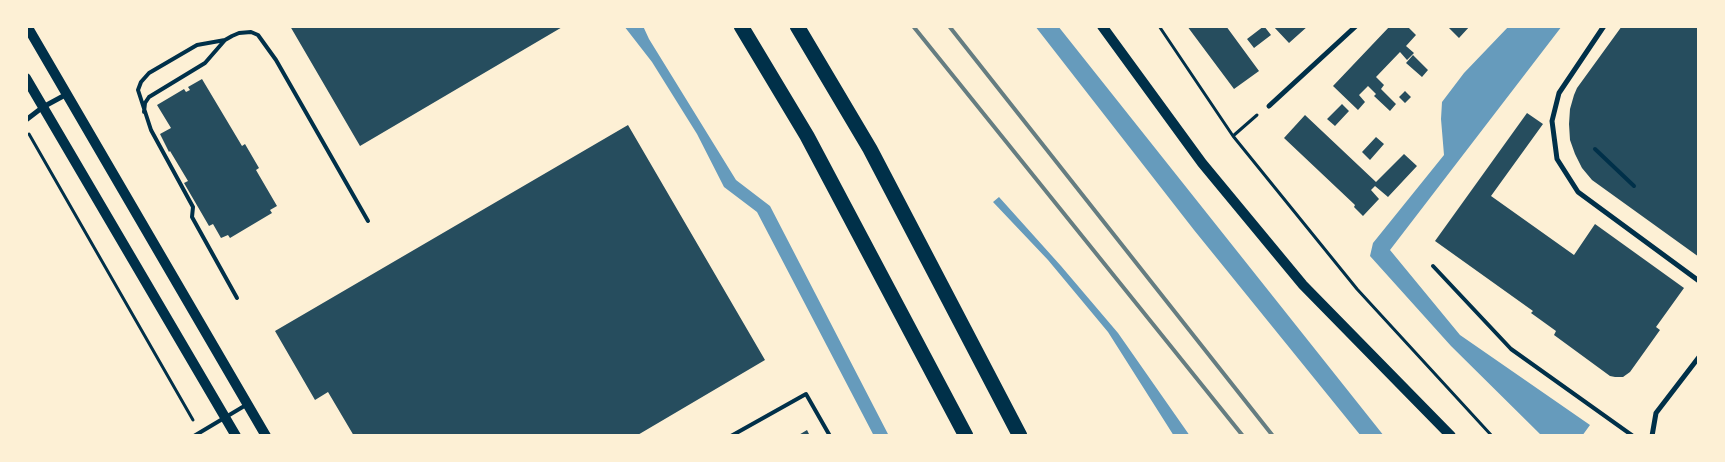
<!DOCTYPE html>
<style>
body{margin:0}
#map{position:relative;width:1725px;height:462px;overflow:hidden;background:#fdf0d5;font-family:Helvetica,sans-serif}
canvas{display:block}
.frame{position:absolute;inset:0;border:28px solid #fdf0d5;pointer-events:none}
</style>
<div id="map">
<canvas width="1725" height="462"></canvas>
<div class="frame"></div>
</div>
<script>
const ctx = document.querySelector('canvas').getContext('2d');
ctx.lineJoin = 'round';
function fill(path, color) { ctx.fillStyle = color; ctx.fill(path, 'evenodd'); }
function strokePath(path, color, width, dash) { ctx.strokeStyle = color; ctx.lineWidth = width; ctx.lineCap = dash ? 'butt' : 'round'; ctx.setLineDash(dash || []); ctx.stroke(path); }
fill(new Path2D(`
 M624,26H643L649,39L736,180L770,206L889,436H874L757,212L724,187L697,134L652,62Z
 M1035,26H1058L1384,436H1361L1194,230Z
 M1509,26H1562L1390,250L1460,335L1590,425L1582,436H1542L1451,346L1370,256L1373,243L1444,155L1441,119L1442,102L1464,73Z
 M999,197L1061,266L1118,333L1190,436H1174L1108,332L1048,260L993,202Z`), '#669bbc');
fill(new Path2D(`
 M290,26H564L360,146Z
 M1187,26H1226L1259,71L1234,89Z
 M1264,26L1271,35L1254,48L1247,39Z
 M1273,26H1308L1289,43Z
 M1390,26H1407L1416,35L1406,46L1414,53L1407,60L1400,52L1376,77L1384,85L1381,89L1396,104L1390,111L1374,96L1376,94L1368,86L1359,95L1365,102L1358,110L1333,86Z
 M1447,26H1470L1459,38Z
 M1622,26H1699V257L1592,180L1582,168L1575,154L1570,140L1569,124L1570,109L1574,95L1577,88Z
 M1413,55L1428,70L1422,77L1406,63Z
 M202,79L242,146L245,144L259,168L256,170L277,206L270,210L272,213L230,238L228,235L221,238L213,224L209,226L184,183L188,181L170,151L169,152L160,134L171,128L157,105L184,89L186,92L190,90L188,87Z
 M1405,91L1411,97L1405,103L1399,97Z
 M1342,104L1349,111L1335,126L1327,119Z
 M1527,113L1543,124L1491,196L1574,255L1595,224L1684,288L1656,327L1660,330L1630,372L1623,377H1615L1610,376L1554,335L1556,331L1531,313L1533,311L1435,241Z
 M1305,115L1376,182L1404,154L1417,166L1388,197L1375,186L1371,190L1379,199L1363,216L1354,207L1355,205L1284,138Z
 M628,125L765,360L636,436H354L328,392L315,400L275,331Z
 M1376,137L1384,144L1370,160L1362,152Z
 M807,430L810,436H797Z`), '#264d5e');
strokePath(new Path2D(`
 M1159,26L1233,136L1357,289L1492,436
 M29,134L193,420
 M1233,136L1257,115`), '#003049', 3);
strokePath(new Path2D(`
 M225,40L197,45L149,73L141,82L138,90L151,130L193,207L192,217L237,298
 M144,112L145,103L149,97L205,63L225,40L232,36L239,33L251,32L258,35L276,60L368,221
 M1595,149L1634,186
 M1433,266L1511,349L1633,436
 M194,436L246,405
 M731,436L806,394L830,436`), '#003049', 4);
strokePath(new Path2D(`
 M1604,26L1559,93L1552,121L1557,159L1578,192L1699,281
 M1269,106L1356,26
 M26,120L43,107L67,94
 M1652,436L1656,413L1699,357`), '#003049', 5);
strokePath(new Path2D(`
 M27,26L266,436
 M1102,26L1202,163L1303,285L1451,436
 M26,78L236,436`), '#003049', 10);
strokePath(new Path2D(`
 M741,26L807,136L966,436
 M797,26L870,149L1020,436`), '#003049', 15);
strokePath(new Path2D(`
 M913,26L1243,436
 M949,26L1273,436`), '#657d81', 4);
</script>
